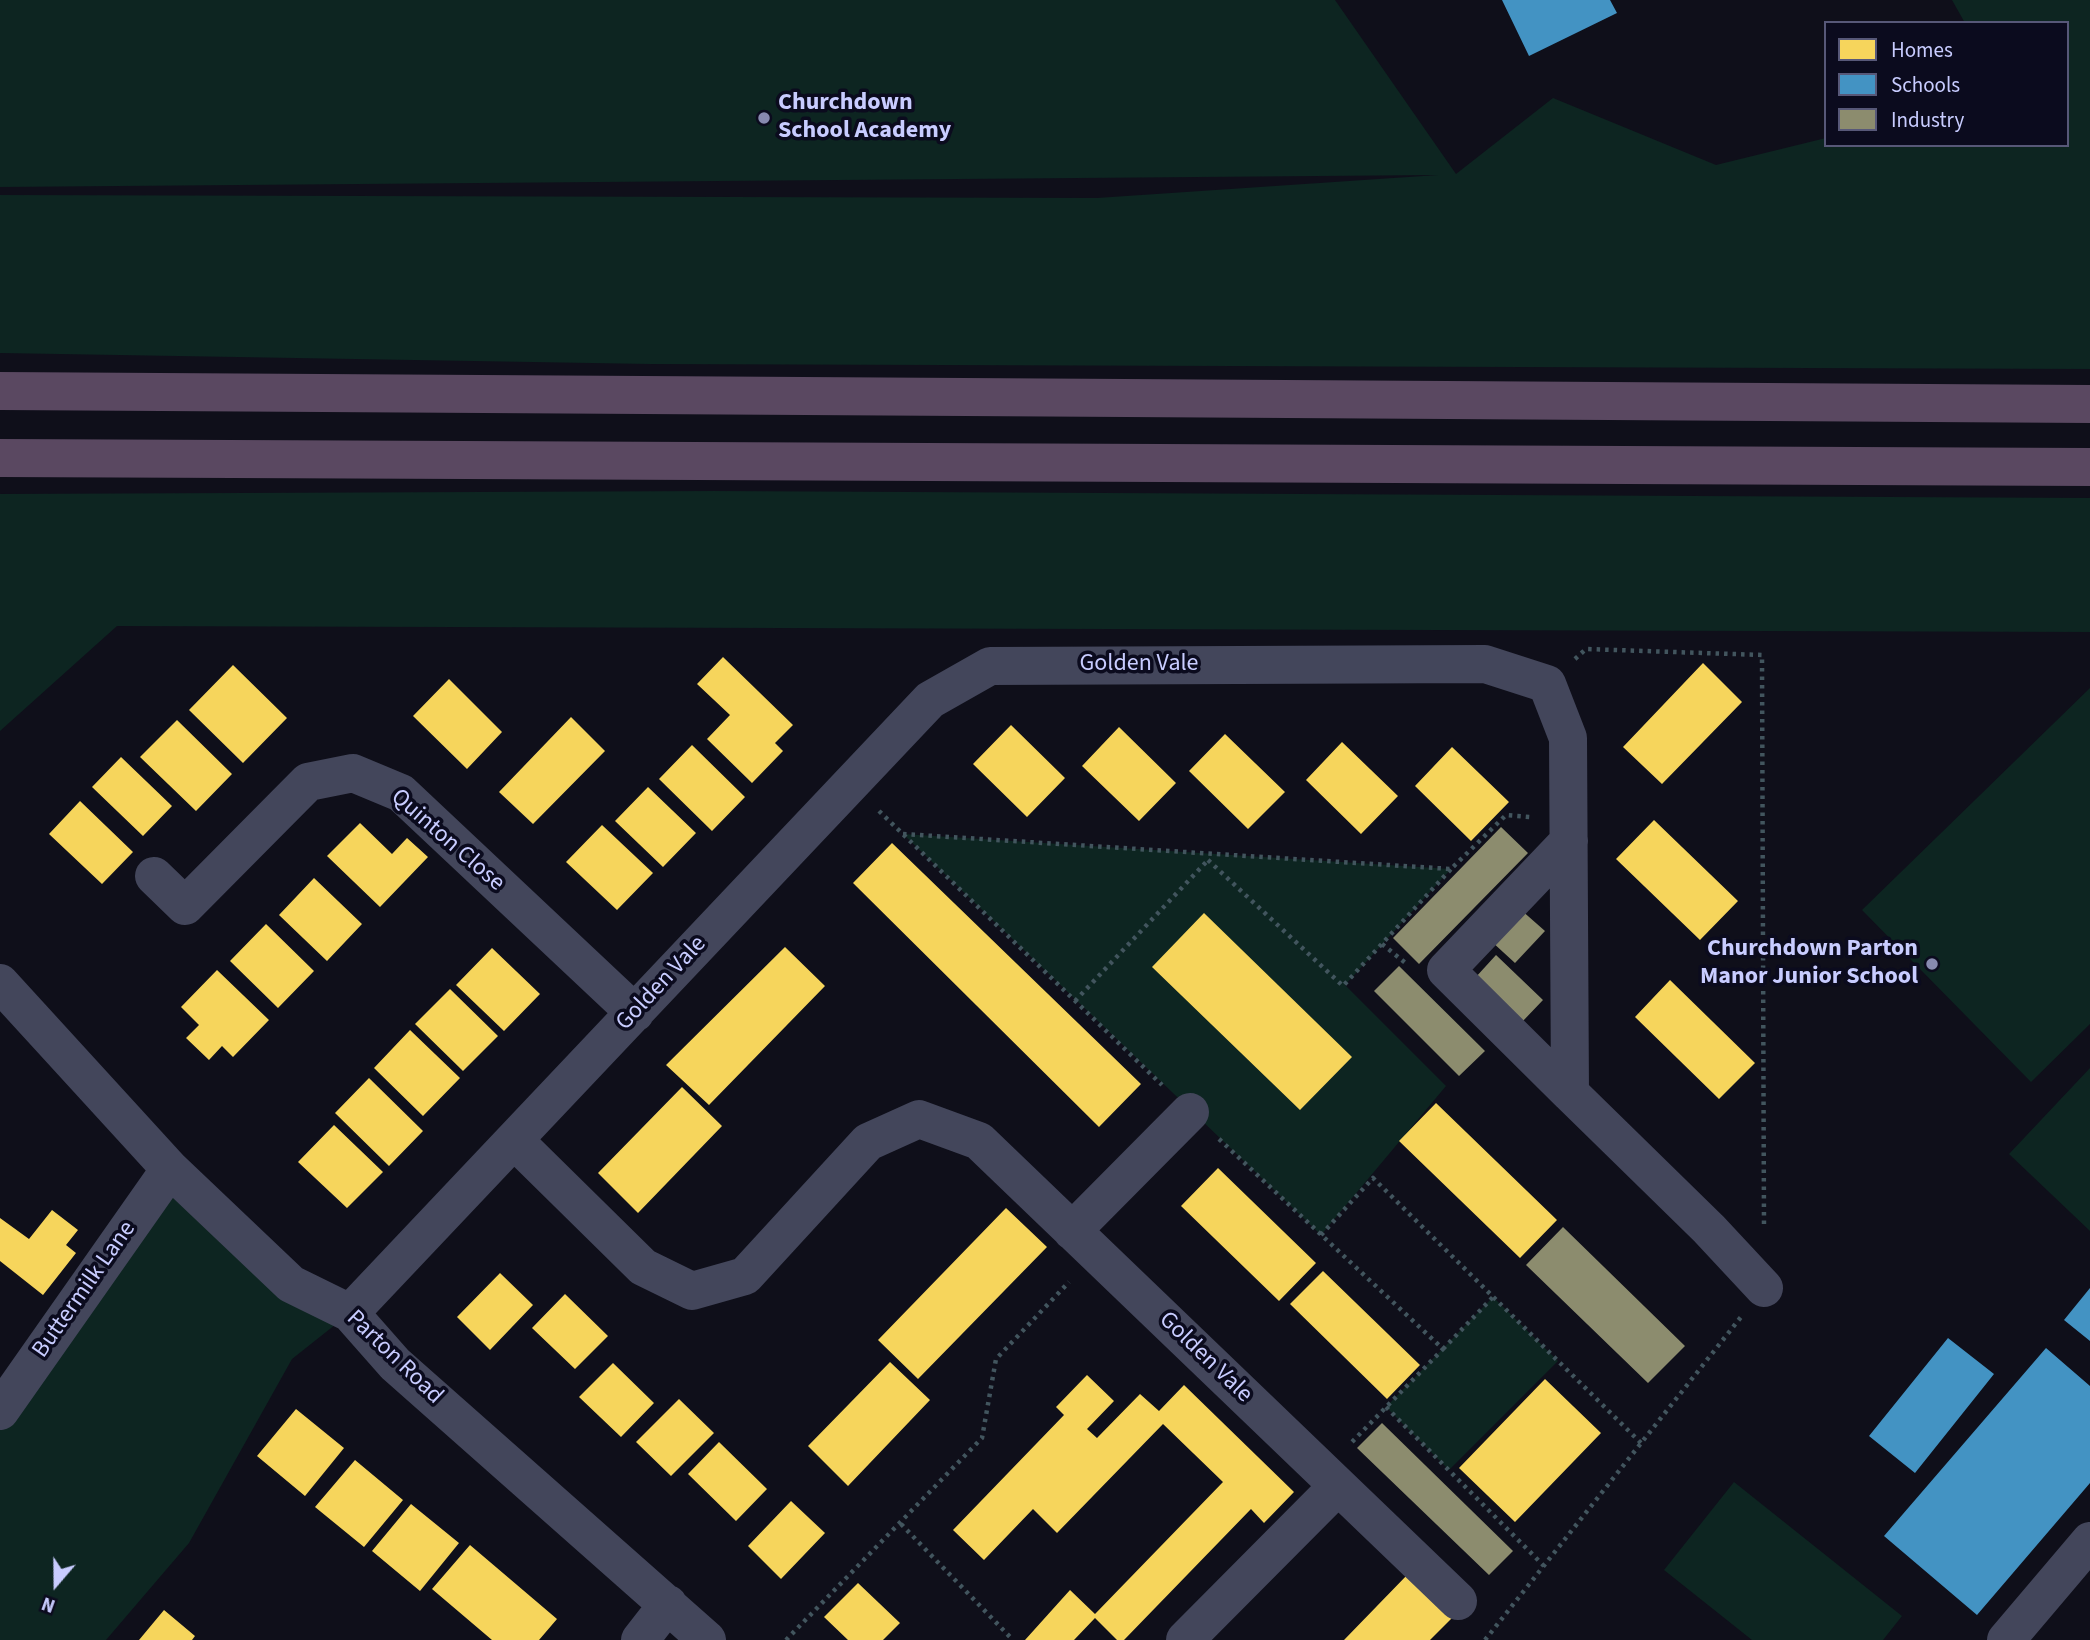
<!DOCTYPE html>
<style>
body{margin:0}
#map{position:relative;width:2090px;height:1640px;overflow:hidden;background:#0f0f1a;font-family:"Source Sans 3",sans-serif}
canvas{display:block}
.legend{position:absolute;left:1824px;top:21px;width:245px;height:126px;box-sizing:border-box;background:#0b0b1e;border:2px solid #575878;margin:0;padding:9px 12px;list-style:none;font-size:21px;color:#c8ccff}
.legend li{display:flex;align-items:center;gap:14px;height:35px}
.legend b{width:35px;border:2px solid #575878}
.north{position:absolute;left:21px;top:1549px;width:70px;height:70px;-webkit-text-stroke:5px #0b0b1e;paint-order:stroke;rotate:200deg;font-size:19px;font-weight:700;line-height:28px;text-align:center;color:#c8ccff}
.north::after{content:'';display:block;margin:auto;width:24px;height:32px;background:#c8ccff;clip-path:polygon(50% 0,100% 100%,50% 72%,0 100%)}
</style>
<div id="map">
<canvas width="2090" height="1640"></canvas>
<ul class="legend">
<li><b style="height:19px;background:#f6d55c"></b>Homes</li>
<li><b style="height:19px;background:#4393c3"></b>Schools</li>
<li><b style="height:19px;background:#8c8c6e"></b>Industry</li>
</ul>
<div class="north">N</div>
</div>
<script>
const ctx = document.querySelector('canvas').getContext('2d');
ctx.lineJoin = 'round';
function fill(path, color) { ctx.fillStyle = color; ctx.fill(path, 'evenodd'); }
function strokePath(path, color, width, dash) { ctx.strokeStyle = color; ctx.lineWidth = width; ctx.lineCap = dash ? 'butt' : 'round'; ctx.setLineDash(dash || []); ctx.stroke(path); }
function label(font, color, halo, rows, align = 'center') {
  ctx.font = font + ' "Source Sans 3",sans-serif'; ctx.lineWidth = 7; ctx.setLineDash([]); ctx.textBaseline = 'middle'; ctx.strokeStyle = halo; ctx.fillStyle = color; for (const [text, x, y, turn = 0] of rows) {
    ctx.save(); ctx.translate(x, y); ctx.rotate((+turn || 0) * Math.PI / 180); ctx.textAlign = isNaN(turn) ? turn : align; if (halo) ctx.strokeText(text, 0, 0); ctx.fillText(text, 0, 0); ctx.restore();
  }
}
fill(new Path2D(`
 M0,0H1335L1456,174L1553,98L1716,165L1826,138V145H2067V23H1965L1952,0H2090V369L650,364L0,353V195L1097,198L1438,175L0,187Z
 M714,491L2090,498V632L117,626L0,731V494Z
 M2090,688V1024L2031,1082L1862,910Z
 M903,834L1451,869L1345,985L1446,1086L1321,1235Z
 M2090,1068V1231L2009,1154Z
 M170,1169L350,1313L292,1359L189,1543L106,1640H0V1411Z
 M1493,1297L1558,1361L1449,1470L1386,1407Z
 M1734,1482L1902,1616L1883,1640H1752L1664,1570Z`), '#0d2521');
fill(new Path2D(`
 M723,657L793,725L775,743L783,751L752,783L707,739L730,715L697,684Z
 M1703,663L1742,702L1662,784L1623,747Z
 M233,665L287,718L243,763L189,710Z
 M449,679L502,732L467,769L413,716Z
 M571,717L605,751L533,824L499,792Z
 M177,720L232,774L196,811L140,757Z
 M1011,725L1065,778L1027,817L973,764Z
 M1119,727L1176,783L1139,821L1082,766Z
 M1225,734L1285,792L1248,829L1189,771Z
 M1342,742L1398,796L1361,834L1306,780Z
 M692,745L745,797L712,831L659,779Z
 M1452,747L1509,802L1471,841L1415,786Z
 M121,757L172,806L143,836L92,787Z
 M648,787L696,833L663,867L615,821Z
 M80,801L133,852L102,884L49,834Z
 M1654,820L1738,901L1700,940L1616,859Z
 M360,823L392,854L407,838L428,857L380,907L327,856Z
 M602,825L653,873L617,910L566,862Z
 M892,843L1141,1084L1099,1127L853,883Z
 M314,878L362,924L327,961L279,915Z
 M1204,913L1352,1057L1300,1110L1152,967Z
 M266,924L314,971L278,1008L230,961Z
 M785,947L825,986L709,1105L666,1065Z
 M492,948L540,994L504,1031L456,985Z
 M217,970L269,1020L233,1057L222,1046L209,1060L186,1038L199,1025L181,1007Z
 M1670,980L1755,1063L1719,1099L1635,1017Z
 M450,989L498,1036L463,1071L415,1024Z
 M410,1030L460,1078L423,1116L374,1068Z
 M369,1078L423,1131L389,1166L335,1113Z
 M682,1087L722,1126L638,1213L598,1173Z
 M1436,1103L1557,1220L1520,1258L1399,1141Z
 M334,1125L383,1172L347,1208L298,1162Z
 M1218,1168L1316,1263L1279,1301L1181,1206Z
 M1006,1208L1047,1247L918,1379L878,1340Z
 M52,1210L78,1230L66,1245L76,1253L43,1295L0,1261V1218L29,1239Z
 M1323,1271L1420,1365L1387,1399L1290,1304Z
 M500,1273L533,1305L490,1350L457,1317Z
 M565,1294L608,1336L575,1369L532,1328Z
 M890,1362L930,1400L848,1486L808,1446Z
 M613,1363L654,1403L621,1437L579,1397Z
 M1087,1375L1114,1401L1087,1429L1097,1438L1140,1394L1159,1411L1184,1385L1294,1492L1264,1523L1251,1509L1124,1640H1117L1095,1618L1074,1640H1025L1070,1590L1095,1614L1223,1482L1163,1424L1057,1533L1033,1509L984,1560L953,1530L1064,1415L1056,1407Z
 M1545,1379L1601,1433L1515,1522L1459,1468Z
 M679,1399L714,1433L671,1476L636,1442Z
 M296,1409L344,1448L305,1496L257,1456Z
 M719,1442L767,1489L736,1521L688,1474Z
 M355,1460L403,1500L364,1547L315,1507Z
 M791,1501L825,1533L781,1579L748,1546Z
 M411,1504L459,1543L420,1591L372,1551Z
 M470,1545L557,1619L539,1640H492L432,1589Z
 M1409,1573L1454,1616L1430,1640H1344Z
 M858,1583L900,1623L883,1640H848L824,1617Z
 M164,1610L195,1636L192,1640H139Z`), '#f6d55c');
fill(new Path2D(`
 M1502,0H1610L1617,13L1529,56Z
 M2090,1288V1341L2064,1320Z
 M1948,1338L1994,1374L1915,1473L1869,1436Z
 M2046,1348L2090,1386V1483L1977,1615L1884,1536Z`), '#4393c3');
fill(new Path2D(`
 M1501,827L1528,853L1419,964L1393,938Z
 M1520,909L1545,931L1515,963L1491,941Z
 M1496,955L1543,1000L1522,1022L1475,978Z
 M1399,966L1485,1051L1459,1076L1374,991Z
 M1563,1227L1685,1346L1648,1383L1526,1265Z
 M1382,1423L1513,1551L1489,1575L1357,1448Z`), '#8c8c6e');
strokePath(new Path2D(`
 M1575,659L1586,649L1762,655L1764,1228
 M879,811L1162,1085
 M903,834L1451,869L1506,815L1530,817
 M1208,860L1343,986L1451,869
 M1382,944L1408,965
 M1075,1001L1209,859
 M1219,1139L1443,1349L1350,1444
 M1321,1235L1373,1178L1641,1443
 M1443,1349L1493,1297
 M1386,1407L1544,1566
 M901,1524L1013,1640
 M786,1640L982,1438L996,1359L1069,1282
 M1485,1640L1741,1317`), '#42555e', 4.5, [3.5, 5]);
strokePath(new Path2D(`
 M1569,841L1446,970L1570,1093
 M154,876L185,906L308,782L353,773L401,793L635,1013
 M0,983L170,1169L291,1284L350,1313L395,1364L707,1640
 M514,1140L643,1267L692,1291L745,1276L868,1142L919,1119L979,1141L1458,1601
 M1072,1231L1190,1112
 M350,1313L930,700L990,666L1485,664L1547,684L1568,738L1570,1093L1709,1229L1764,1288
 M0,1411L170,1169
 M640,1640L668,1604
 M1185,1640L1338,1486
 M2006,1640L2090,1541`), '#43465b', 38);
strokePath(new Path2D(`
 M0,391L2090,404
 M0,458L2090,467`), '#5a4861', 38);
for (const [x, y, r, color] of [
 [764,118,7,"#878aaf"],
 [1932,964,7,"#878aaf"]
]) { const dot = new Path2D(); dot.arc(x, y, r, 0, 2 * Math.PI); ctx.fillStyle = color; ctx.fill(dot); strokePath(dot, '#0b0b1e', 2.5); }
label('bold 24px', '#c8ccff', '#0b0b1e', [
 ["Churchdown",778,104],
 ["School Academy",778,132],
 ["Churchdown Parton",1918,950,"right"],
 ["Manor Junior School",1918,978,"right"]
], 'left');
label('24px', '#c8ccff', '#0b0b1e', [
 ["Golden Vale",1139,665],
 ["Quinton Close",447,841,41],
 ["Golden Vale",662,984,-47],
 ["Buttermilk Lane",85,1290,-55],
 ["Parton Road",394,1358,44],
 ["Golden Vale",1205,1358,44]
]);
</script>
